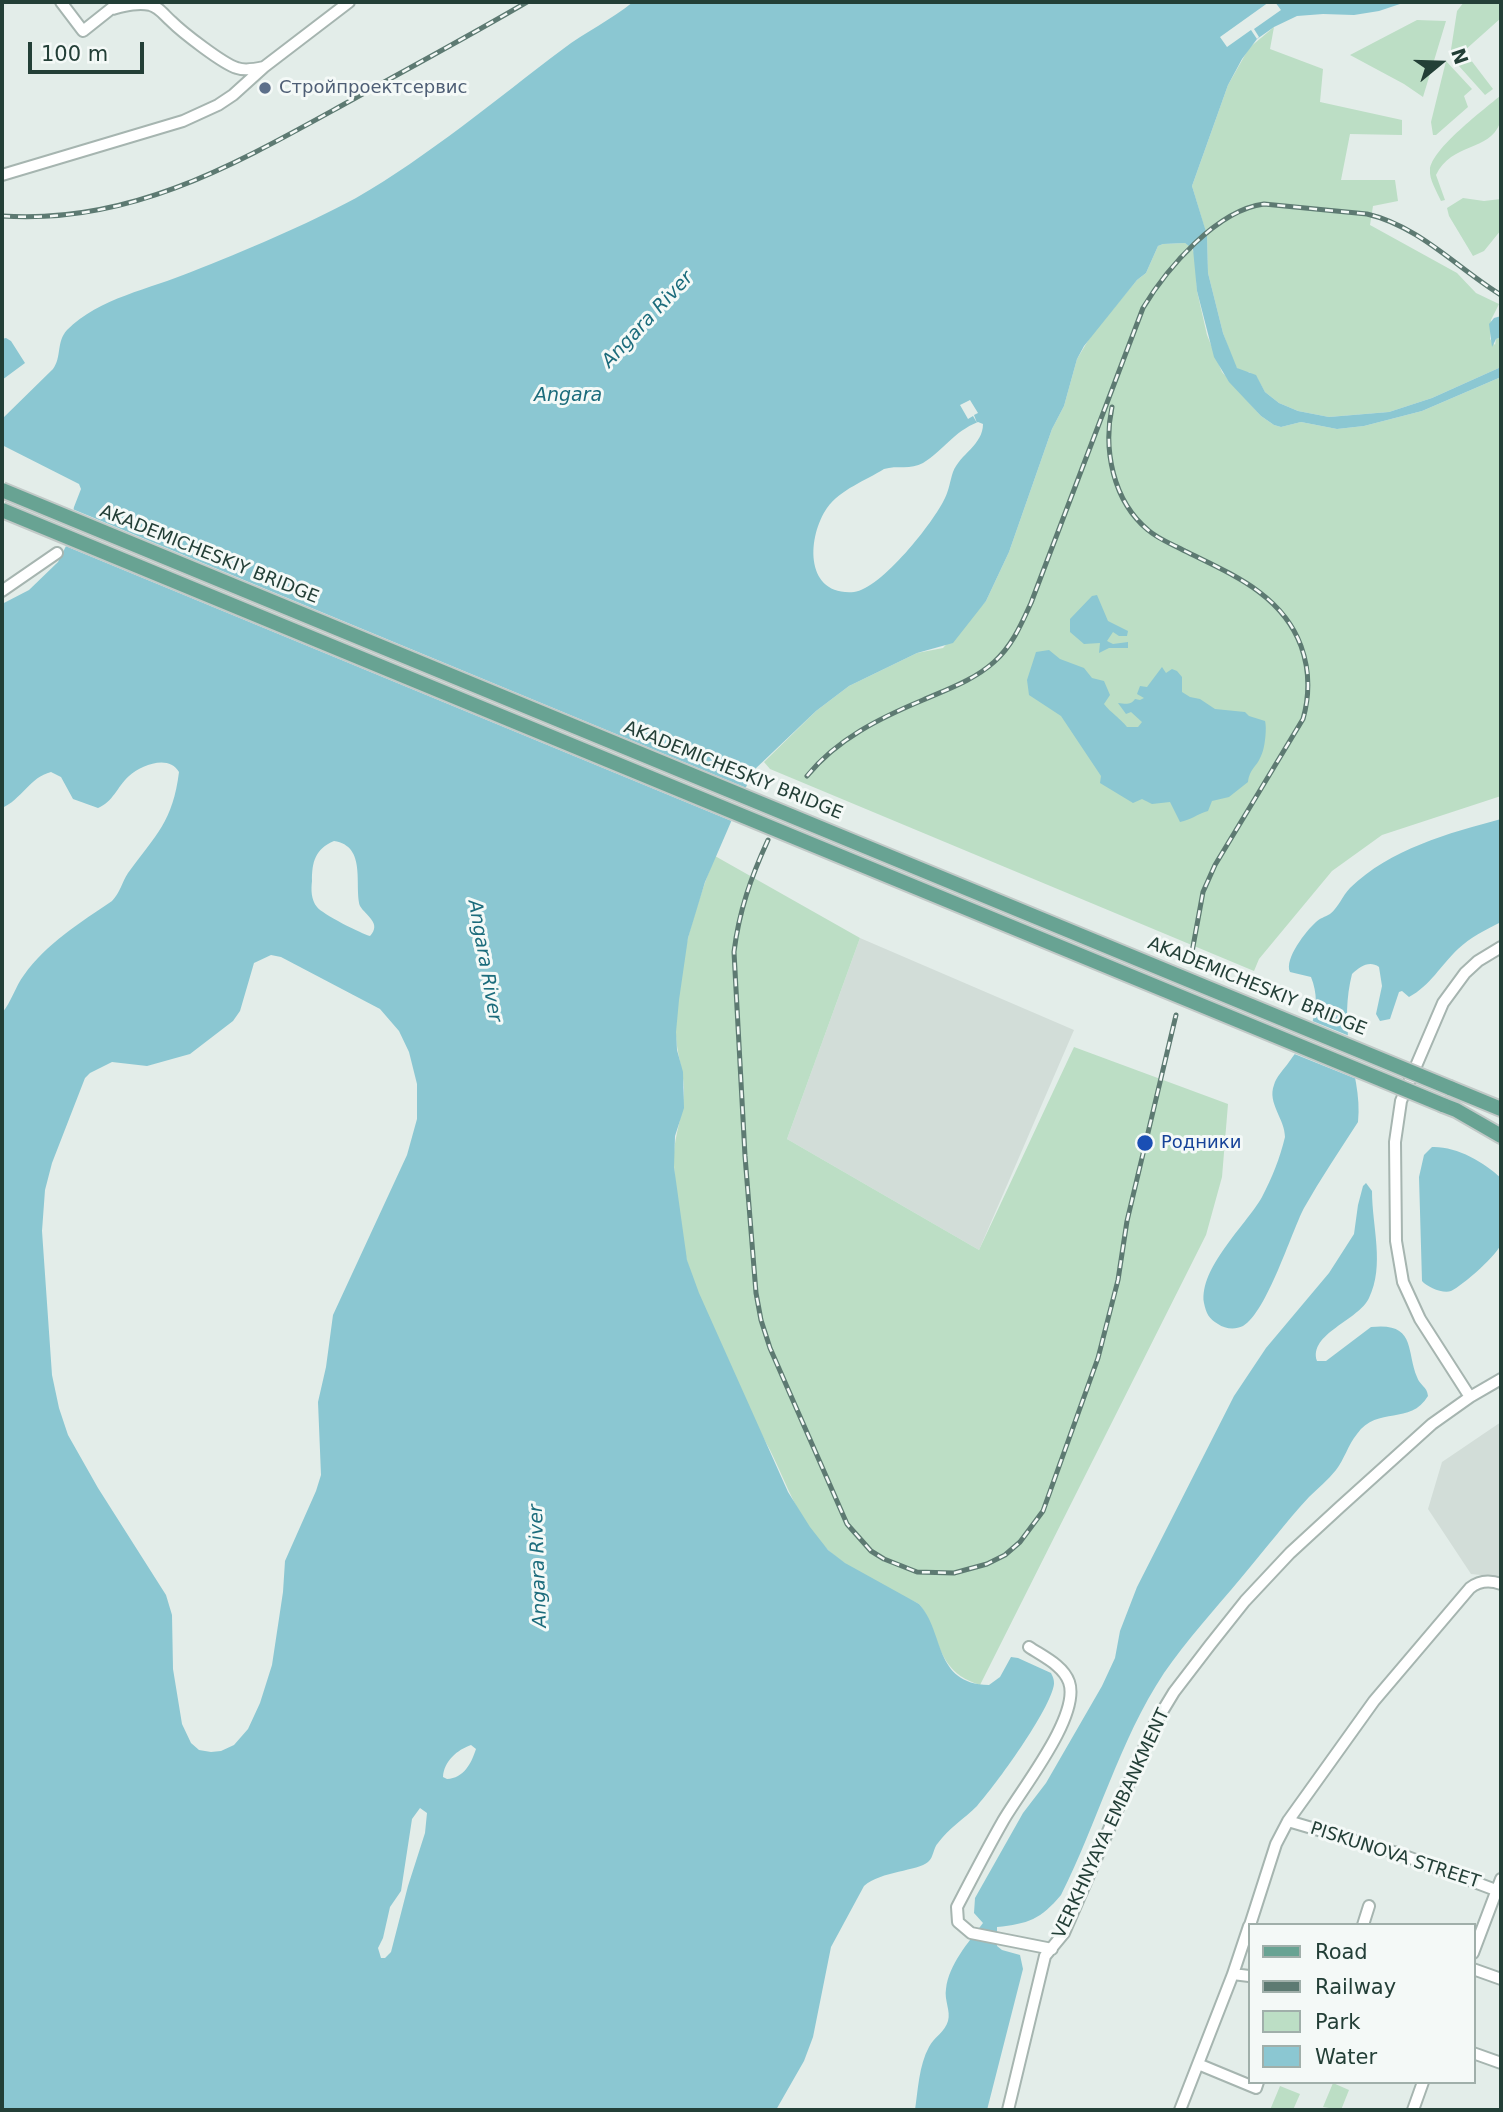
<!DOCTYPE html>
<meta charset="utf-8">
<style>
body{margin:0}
#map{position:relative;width:1503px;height:2112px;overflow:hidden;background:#e3ede9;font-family:"DejaVu Sans",sans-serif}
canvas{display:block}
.frame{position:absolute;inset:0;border:4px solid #233f37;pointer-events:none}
.legend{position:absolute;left:1248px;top:1923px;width:228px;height:161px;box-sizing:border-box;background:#f4f9f7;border:2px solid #a0afaa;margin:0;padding:9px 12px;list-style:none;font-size:21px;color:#233f37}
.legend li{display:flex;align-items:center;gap:14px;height:35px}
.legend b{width:35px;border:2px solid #a0afaa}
.north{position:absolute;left:1405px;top:28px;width:70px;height:70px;-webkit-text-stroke:5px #f4f9f7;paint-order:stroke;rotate:71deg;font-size:19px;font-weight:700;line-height:28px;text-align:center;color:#233f37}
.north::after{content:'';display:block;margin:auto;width:24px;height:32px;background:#233f37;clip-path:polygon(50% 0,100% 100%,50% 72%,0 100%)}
.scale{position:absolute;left:28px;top:42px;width:116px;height:32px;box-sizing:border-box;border:4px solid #233f37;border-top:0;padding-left:9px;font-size:21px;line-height:24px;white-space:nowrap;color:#233f37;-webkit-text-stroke:5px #f4f9f7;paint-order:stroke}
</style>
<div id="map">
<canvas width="1503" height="2112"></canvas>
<div class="frame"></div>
<ul class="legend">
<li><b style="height:9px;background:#68a393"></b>Road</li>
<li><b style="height:9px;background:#5d7a72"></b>Railway</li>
<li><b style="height:19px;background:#bcdec5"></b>Park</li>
<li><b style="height:19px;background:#8bc7d2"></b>Water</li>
</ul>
<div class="north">N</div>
<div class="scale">100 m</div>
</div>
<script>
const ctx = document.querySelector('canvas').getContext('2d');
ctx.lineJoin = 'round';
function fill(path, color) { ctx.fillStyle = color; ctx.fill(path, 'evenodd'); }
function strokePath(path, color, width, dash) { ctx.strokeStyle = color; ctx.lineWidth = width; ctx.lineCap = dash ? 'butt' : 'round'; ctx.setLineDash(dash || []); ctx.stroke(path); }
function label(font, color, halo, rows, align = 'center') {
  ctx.font = font + ' "DejaVu Sans",sans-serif'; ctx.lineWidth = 6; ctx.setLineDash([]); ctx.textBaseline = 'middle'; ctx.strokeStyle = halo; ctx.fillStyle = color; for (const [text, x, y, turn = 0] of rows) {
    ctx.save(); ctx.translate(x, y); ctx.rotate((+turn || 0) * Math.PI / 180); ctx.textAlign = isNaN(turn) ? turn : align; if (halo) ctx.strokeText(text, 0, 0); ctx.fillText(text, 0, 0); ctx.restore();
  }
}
fill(new Path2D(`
 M860,938L1074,1030L979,1250L787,1139Z
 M1501,1422V1577L1471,1574L1428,1509L1442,1462Z`), '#d2ddd8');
fill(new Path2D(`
 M1464,2H1501V18L1464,51L1493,89L1485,95L1450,56L1457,11Z
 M1417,20L1446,21L1423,97L1404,84L1350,55Z
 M1274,27L1270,49L1323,69L1320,102L1402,120V135L1350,134L1341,180H1395L1398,201L1373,206L1370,225L1457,273L1476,293L1499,304L1491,320L1490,339L1495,345L1496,339L1501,337V367L1432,398L1389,412L1329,417L1298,411L1279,403L1265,392L1257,378L1249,372H1241L1235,366L1223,333L1208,273L1207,236L1192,186L1228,85L1249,48Z
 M1446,61L1472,89L1464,96L1468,107L1436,135H1433L1431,122Z
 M1501,95C1501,104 1503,116 1500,123C1489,152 1452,142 1436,175L1445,200L1441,201C1437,192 1429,179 1430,170C1431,149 1485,109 1501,95Z
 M1463,198L1484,201L1501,199V230L1484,251L1473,256L1449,216L1447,208Z
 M1185,243L1189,245L1195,254L1197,291L1207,335L1222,372L1261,416L1274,425L1281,427L1301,422L1337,429L1364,426L1422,411L1501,377V796L1382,835L1332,871L1259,959L1254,971L770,769L764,762L816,711L849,686L917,653L943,648L986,601L1009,552L1052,429L1064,406L1077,359L1092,334L1137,280L1146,273L1158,246L1163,244Z
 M715,856L860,938L787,1139L979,1250L1074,1047L1228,1104L1222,1177L1206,1235L980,1685C948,1675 943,1657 932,1629C928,1620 926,1612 919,1604C894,1592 847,1569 828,1550C799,1523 787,1484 770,1450C751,1416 737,1380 721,1344C709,1317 695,1289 687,1261C679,1231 676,1197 674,1166C672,1139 684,1116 684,1088C683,1070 677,1054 676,1036C674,975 693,912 715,856Z
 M1333,2083L1349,2090L1341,2110L1323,2107Z
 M1280,2086L1300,2094L1293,2110H1270Z`), '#bcdec5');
fill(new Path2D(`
 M633,2H1406L1379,11L1354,15L1323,14L1297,16L1274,27L1257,39L1242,59L1228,85L1192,186L1207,235L1208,273L1223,333L1237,368L1256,375L1265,392L1279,403L1298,411L1329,417L1389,412L1432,398L1501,367V377L1422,411L1364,426L1337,429L1301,422L1281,427L1274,425L1261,416L1229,382L1214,357L1197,291L1193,249L1185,243L1163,244L1158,246L1146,273L1137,280L1084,346L1077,359L1064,406L1052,429L1009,552L986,601L953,643L917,653L849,686L816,711L753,771L705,882L688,938L679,1000L676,1032L677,1050L683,1072L684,1108L675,1136L674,1167L687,1260L699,1293L788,1492L810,1527L828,1550L845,1563L919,1604C945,1632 933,1684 989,1685L1000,1677L1011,1657L1018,1658L1051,1673C1053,1677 1054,1679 1054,1684C1051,1709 995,1786 977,1806C965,1818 948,1829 938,1843C933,1848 934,1857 928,1862C918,1871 881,1871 864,1886L831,1947L813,2037L804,2061L776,2110H2V1013C12,1001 15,987 24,975C46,944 81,922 112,901C120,893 122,882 128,873C156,835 173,821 179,772C169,754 141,765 129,776C117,787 113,802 98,808L73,799L61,777L51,772C30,777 21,800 2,808V604L29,590L58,562L66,546L74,507L81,489L79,484L2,445V419L53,369C62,357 56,342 67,330C99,298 150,289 191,272C244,251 306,225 356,198C429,156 495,100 563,49C585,32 611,20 633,2ZM978,422L983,424C983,445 960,454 953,472C950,481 949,490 945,498C934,522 881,589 854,592C804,596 807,537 827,508C841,489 865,481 884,469C897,465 911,470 923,463C944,450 953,432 978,422ZM334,841C367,846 354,885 360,906C366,916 382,923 370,936C362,934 322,914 317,907C311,900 311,889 312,881C312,862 315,849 334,841ZM271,955L281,957L380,1009L399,1031L409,1052L417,1084V1119L407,1155L333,1315L326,1367L318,1402L321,1475L316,1491L285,1561L283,1592L272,1665L260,1703L248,1729L234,1745L221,1751L211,1752L199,1750L191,1743L182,1724L173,1669L172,1615L166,1595L98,1488L68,1435L59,1408L52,1375L42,1231L45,1190L52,1163L85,1078L90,1073L112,1062L147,1066L190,1054L233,1021L240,1011L254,963ZM471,1745L476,1749C471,1764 464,1778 447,1779L443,1777C444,1761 457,1750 471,1745ZM420,1808L427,1813L425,1833L408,1886L391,1952L385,1958H381L378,1948L383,1938L390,1907L401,1891L412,1819Z
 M1501,316V337L1496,339L1492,347L1489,324L1494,318Z
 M6,338L11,341L25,363L2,380V339Z
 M1097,595L1108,621L1128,631L1127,636H1119L1113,632L1107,641L1113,644L1128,642V648H1109L1099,653L1100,643L1084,644L1070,632V619L1092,596Z
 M1049,650L1060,659L1084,668L1092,678L1104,681L1110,695L1104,704C1111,713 1120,718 1127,727H1138L1142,722L1131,712L1126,714L1118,703C1126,704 1131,705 1135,699L1140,700L1144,698L1137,694L1140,686L1147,687L1162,667L1166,673L1172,669L1177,671L1182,677V692L1190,697L1200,699L1215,709L1245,712L1249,716L1265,721C1267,728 1265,749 1261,756C1256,768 1250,768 1248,782L1229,797L1212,801L1208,811C1197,814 1191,820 1180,822L1170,802L1152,804L1142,799L1133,803L1100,783L1101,776L1061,716L1029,695L1027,680L1036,652Z
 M1501,819V922C1485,930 1471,937 1458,949C1441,965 1430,986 1409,997L1402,991L1399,992L1390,1019L1380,1021L1376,1014L1382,986L1379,967C1369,960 1360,967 1352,974C1346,998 1346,1021 1349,1045C1353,1071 1361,1096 1358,1122C1340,1150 1321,1178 1304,1208C1291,1233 1267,1312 1243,1326C1235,1330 1225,1329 1218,1324C1209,1319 1206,1313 1204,1303C1199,1268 1246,1225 1262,1197C1272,1178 1280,1158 1285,1137C1285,1119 1267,1103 1274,1085C1276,1077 1284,1069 1289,1062C1309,1036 1324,1010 1311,977L1290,972C1284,959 1306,931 1316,922C1320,918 1325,917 1330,914C1339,907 1342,896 1350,888C1390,849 1449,833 1501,819Z
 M1432,1147C1456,1146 1484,1162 1501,1178C1501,1198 1503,1222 1501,1243C1500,1253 1462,1286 1451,1291C1443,1294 1427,1287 1422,1281L1419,1177L1424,1155Z
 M1366,1183L1372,1191C1372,1227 1385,1265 1369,1298C1359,1320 1308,1334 1317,1361H1326L1371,1327C1416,1322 1406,1350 1417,1377C1420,1386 1427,1386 1428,1396C1410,1426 1378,1405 1357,1434C1348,1445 1344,1460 1336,1470C1328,1480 1318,1488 1309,1497C1285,1523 1264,1551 1241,1578C1215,1609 1187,1640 1164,1673C1119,1741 1098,1822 1061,1895C1041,1919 1028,1924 997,1927V1946L1002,1950L1020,1955L1023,1969L987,2110H915C918,2090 919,2065 929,2047C934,2037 945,2032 948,2021C951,2011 944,2000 946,1989C949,1964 968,1943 983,1923L974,1913L975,1898L1023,1813L1046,1783L1102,1686L1115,1658L1120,1631L1137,1587L1234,1396L1266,1348L1329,1273L1354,1234L1358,1205L1363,1186Z`), '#8bc7d2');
fill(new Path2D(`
 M1269,2H1275L1281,10L1254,29L1259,37L1257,39L1251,30L1227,47L1220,37Z
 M970,400L978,413L974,415L977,423L973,416L968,419L960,405Z
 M70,508L749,789L734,822L63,545Z
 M1310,1020L1352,1037L1359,1080L1292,1053L1300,1042Z`), '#e3ede9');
const minor = new Path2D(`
 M61,2L83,31L117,4
 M112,9C124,6 138,2 150,5C159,7 164,15 171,21C182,32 223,64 237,68C245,71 255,69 264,67
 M2,175L183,121L218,105L233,95L264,67L349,2
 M2,591L57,553
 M1470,1397L1420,1319L1403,1282L1396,1241L1395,1142L1401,1101L1443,1003L1465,973L1478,961L1501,947
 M1029,1647C1042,1656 1063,1665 1069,1682C1081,1716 1020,1791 1003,1821C987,1849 972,1878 957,1907L958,1922L971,1933L1052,1949
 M1288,1821L1397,1853L1501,1892
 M1250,1925L1276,1844L1288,1821L1374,1701L1470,1588C1480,1580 1490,1580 1501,1584
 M1363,1925L1369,1906
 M1473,1953L1501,1879
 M1473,1969L1501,1979
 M1233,1974L1249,1976
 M1473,2053L1501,2063
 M1198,2064L1256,2088L1258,2082
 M1008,2110L1045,1956L1064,1933L1154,1725L1174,1692L1210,1645L1245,1601L1290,1553L1340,1507L1432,1424L1470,1397L1501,1379
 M1180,2110L1233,1974L1249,1926
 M1413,2110L1423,2082`);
const major = new Path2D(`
 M1450,1088L1501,1109
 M1443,1105L1456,1110L1501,1136`);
strokePath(minor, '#a6b5b0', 14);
strokePath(major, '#c1c9c7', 18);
strokePath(minor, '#fff', 10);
strokePath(major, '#68a393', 14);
const rail = new Path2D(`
 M2,216C133,225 239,162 350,101C409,68 469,36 527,2
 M1112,407C1103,450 1113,501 1148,530C1158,539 1172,544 1185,551C1231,574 1282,594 1301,646C1310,671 1310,694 1303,719L1215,865L1203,892L1192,952
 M807,776C837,739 880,718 923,700C948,689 974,680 994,662C1012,646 1021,625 1031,603L1143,308C1167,268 1217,210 1264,204L1367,214C1419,226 1457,268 1501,295
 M768,840C751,877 739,911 734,952L745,1156L756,1293L761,1320L770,1348L847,1524L871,1551L884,1559L917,1572L954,1573L987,1564L1005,1555L1020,1542L1043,1511L1098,1358L1118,1280L1127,1221L1176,1015`);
strokePath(rail, '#5d7a72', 5);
strokePath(rail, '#f4f9f7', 2.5, [8]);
const majorBridge = new Path2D(`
 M2,490L1450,1088
 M2,510L1443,1105`);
strokePath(majorBridge, '#c1c9c7', 18, []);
strokePath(majorBridge, '#68a393', 14);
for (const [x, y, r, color] of [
 [265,88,7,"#5c6f8a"],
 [1145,1143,9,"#1a4fb4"]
]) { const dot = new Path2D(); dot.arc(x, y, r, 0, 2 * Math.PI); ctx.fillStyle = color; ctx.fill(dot); strokePath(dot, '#f4f9f7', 2.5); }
label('18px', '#4e5e75', '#f4f9f7', [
 ["Стройпроектсервис",279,88]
], 'left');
label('18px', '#233f37', '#f4f9f7', [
 ["AKADEMICHESKIY BRIDGE",209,555,22],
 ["AKADEMICHESKIY BRIDGE",733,771,22],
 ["AKADEMICHESKIY BRIDGE",1257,987,22],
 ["VERKHNYAYA EMBANKMENT",1112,1824,-65],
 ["PISKUNOVA STREET",1395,1856,18]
]);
label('18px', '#164399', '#f4f9f7', [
 ["Родники",1161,1143]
], 'left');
label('italic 19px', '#1c6c7c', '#f4f9f7', [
 ["Angara River",648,320,-47],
 ["Angara",568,396],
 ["Angara River",484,961,80],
 ["Angara River",539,1566,-92]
]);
</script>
